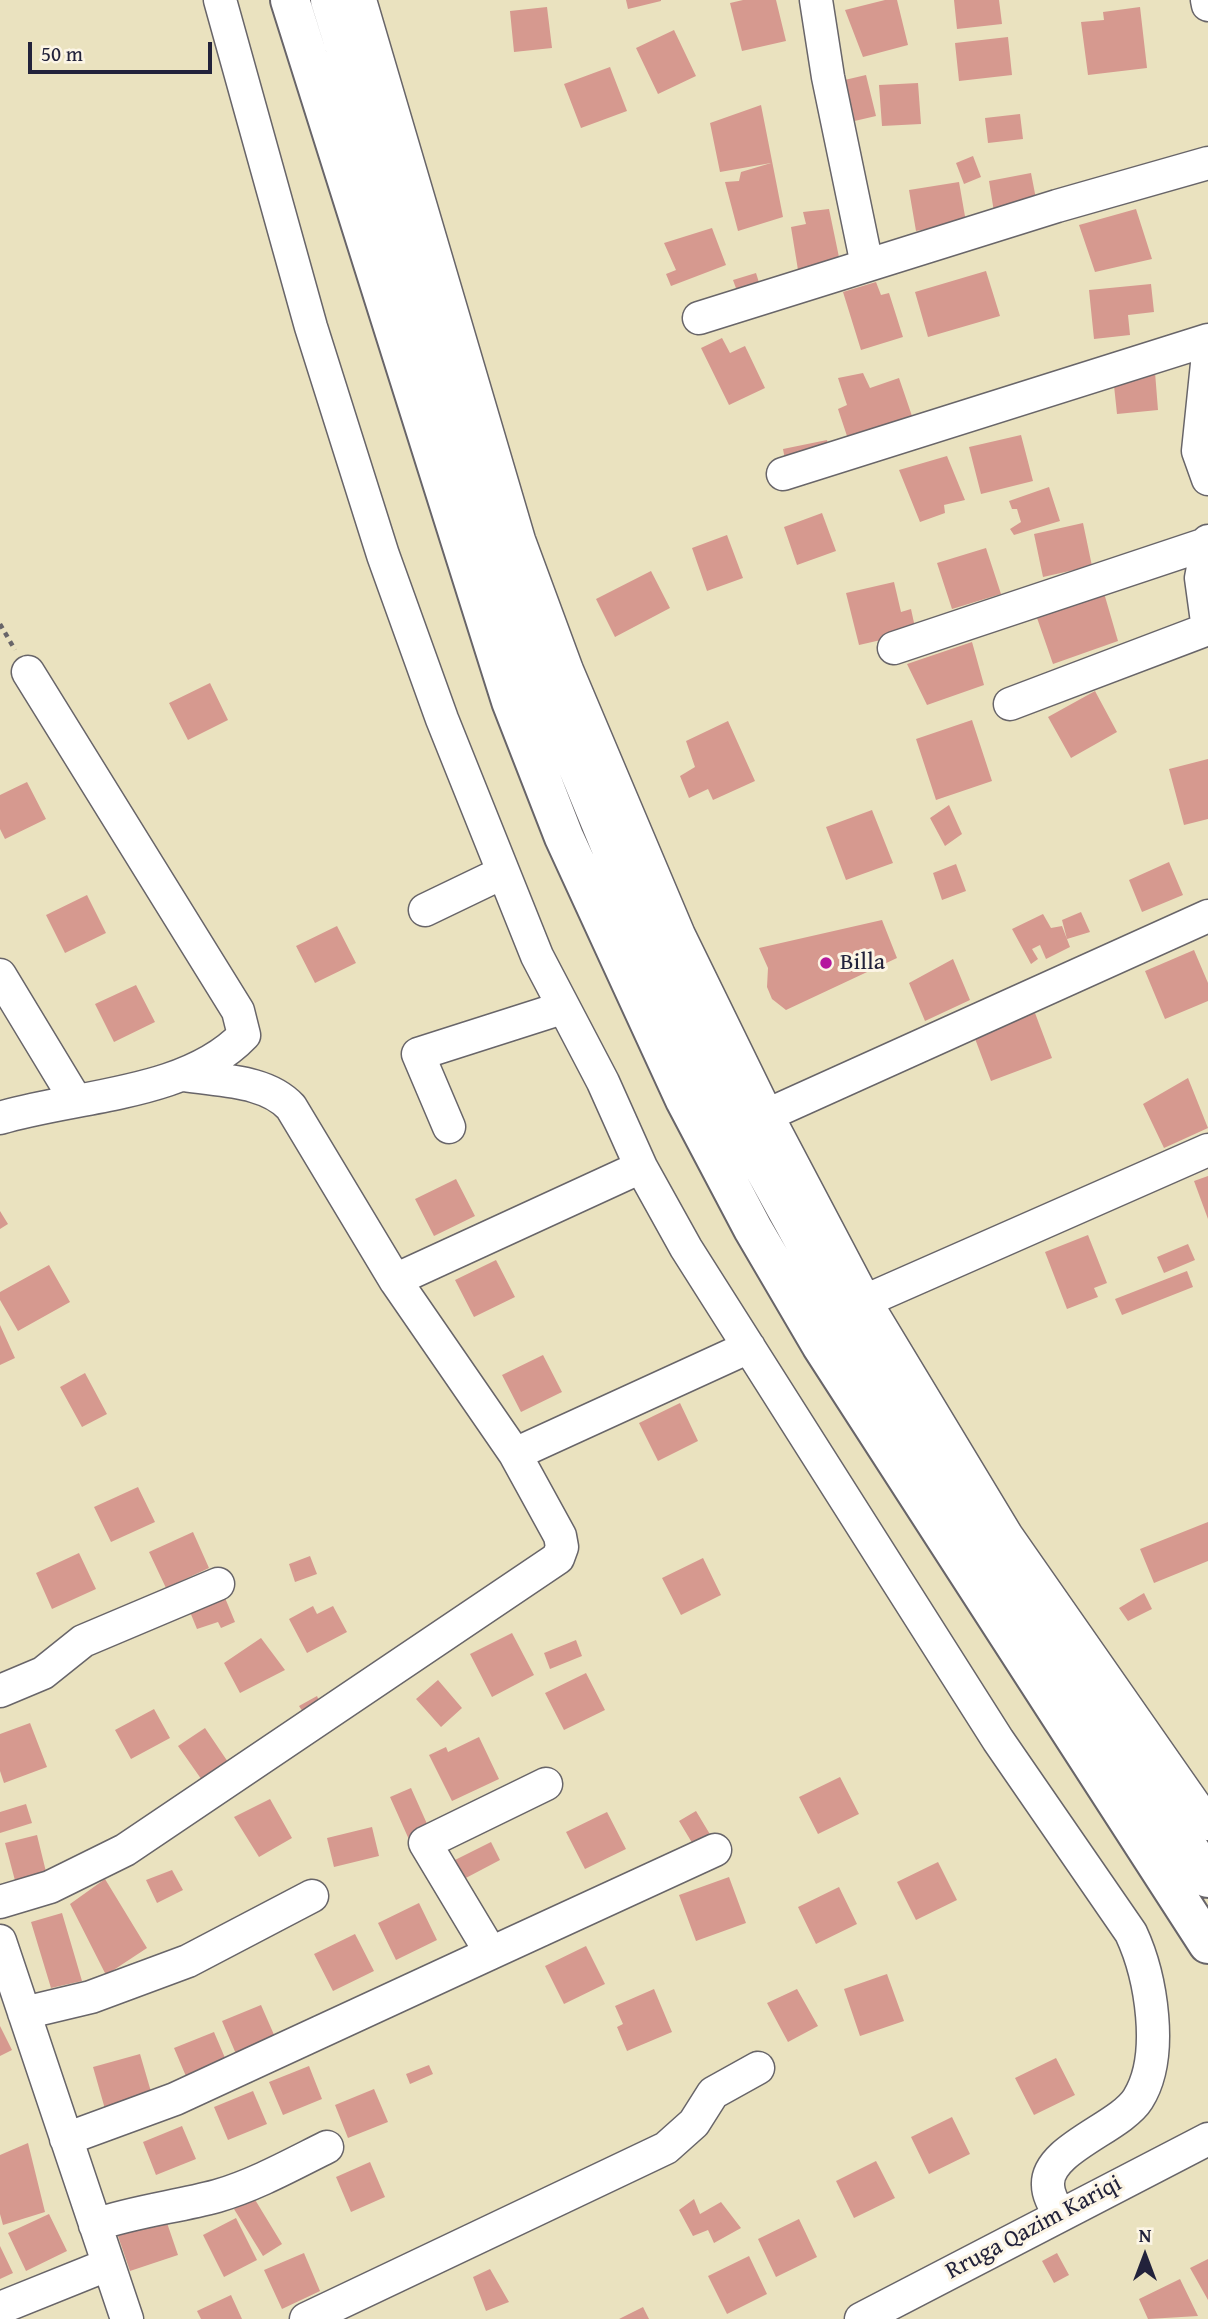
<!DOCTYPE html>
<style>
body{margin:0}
#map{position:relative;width:1208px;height:2319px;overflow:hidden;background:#eae2bf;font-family:"Gentium Book Plus",serif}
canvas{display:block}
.north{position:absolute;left:1110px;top:2221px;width:70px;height:70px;-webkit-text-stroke:5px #fcf5e5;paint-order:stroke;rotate:0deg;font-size:19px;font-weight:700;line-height:28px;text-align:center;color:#22223b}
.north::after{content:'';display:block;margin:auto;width:24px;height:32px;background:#22223b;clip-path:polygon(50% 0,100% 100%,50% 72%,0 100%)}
.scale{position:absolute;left:28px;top:42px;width:184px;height:32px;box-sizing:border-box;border:4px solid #22223b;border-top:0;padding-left:9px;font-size:21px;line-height:24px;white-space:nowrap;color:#22223b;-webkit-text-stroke:5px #fcf5e5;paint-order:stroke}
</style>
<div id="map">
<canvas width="1208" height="2319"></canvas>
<div class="north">N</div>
<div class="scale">50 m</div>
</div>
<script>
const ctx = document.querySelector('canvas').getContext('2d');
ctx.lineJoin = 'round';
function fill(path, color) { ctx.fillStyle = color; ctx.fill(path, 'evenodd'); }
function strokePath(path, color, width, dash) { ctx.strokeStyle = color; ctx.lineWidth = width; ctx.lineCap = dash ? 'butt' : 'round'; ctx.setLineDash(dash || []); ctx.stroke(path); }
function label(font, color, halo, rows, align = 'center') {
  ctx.font = font + ' "Gentium Book Plus",serif'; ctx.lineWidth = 6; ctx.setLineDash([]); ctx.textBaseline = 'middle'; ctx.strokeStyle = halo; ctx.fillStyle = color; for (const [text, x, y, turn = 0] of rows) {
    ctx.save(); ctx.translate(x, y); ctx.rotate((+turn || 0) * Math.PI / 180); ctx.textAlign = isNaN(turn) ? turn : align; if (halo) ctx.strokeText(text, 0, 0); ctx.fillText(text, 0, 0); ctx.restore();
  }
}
fill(new Path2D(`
 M626,0H661V1L628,9Z
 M743,0H776L786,41L742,51L730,3Z
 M885,0H897L908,45L863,57L845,10Z
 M954,0H999L1002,24L957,29Z
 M547,7L552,48L514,52L510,11Z
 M1140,7L1147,68L1088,75L1081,22L1104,20L1103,12Z
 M674,30L696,76L658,94L636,48Z
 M1008,37L1012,75L959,81L955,43Z
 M610,67L627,111L581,128L564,84Z
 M866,75L876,116L846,123L836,82Z
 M918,83L921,124L882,126L879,85Z
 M761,105L783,217L738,231L725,182L739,181L741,172L771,163L720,172L710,123Z
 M1020,114L1023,139L988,143L985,118Z
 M973,156L981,177L964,184L956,163Z
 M1031,173L1037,204L994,212L989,181Z
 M959,182L966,222L916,231L909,190Z
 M829,209L840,262L798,270L791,227L806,224L803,212Z
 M1136,209L1152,259L1095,272L1079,225Z
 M712,228L726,265L671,286L666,274L676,270L664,243Z
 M986,271L1000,316L928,337L915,292Z
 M756,273L763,295L741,302L733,280Z
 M876,282L881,295L889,293L903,337L861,350L843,292Z
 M1151,284L1154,312L1128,315L1130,335L1094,339L1089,290Z
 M722,338L730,353L745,346L765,388L729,405L701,348Z
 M1155,372L1158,410L1117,414L1113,376Z
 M863,373L870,388L899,378L912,416L847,436L838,409L847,405L838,378Z
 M1021,435L1033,481L981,494L969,447Z
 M827,440L830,456L786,465L783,449Z
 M947,456L965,500L944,505L945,513L920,522L899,470Z
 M1049,487L1060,521L1014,535L1010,529L1021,522L1017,509H1012L1009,501Z
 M822,513L836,551L797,565L784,527Z
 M1083,523L1092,566L1043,577L1034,534Z
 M727,535L743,578L707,591L692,548Z
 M986,548L1001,594L952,609L937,563Z
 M651,571L670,608L615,637L596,599Z
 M894,582L901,612L911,609L916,632L859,645L846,593Z
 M1104,593L1118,641L1053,664L1036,615Z
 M972,642L984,685L927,705L907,664Z
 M210,683L228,720L188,740L169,703Z
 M1095,691L1117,732L1071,758L1048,717Z
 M972,720L992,781L936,800L916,739Z
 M728,721L755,781L713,800L708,789L689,798L680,776L695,767L686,741Z
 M1208,759V819L1184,825L1169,769Z
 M27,782L46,819L5,839L0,829V795Z
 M949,805L962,834L945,846L930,818Z
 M872,810L893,863L846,880L826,827Z
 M1169,862L1183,895L1142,912L1129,880Z
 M956,864L966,891L942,900L933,873Z
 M87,895L106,933L65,953L46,915Z
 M1081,912L1090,932L1067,939L1062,920Z
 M1043,914L1051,928L1062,926L1070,947L1046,959L1040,945L1032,949L1038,959L1031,964L1012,929Z
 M882,920L897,958L786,1010L772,999L767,987L768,968L759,948Z
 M337,926L356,963L315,983L296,946Z
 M1194,950L1208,983V1001L1165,1019L1145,971Z
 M953,959L970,1000L925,1021L909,983Z
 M136,985L155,1022L114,1042L95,1004Z
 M1035,1013L1052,1058L991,1081L974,1036Z
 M1188,1078L1208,1128L1164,1148L1143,1104Z
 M1208,1176V1219L1194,1181Z
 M456,1179L475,1216L434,1236L415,1199Z
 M0,1211L8,1224L0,1229Z
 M1088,1235L1107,1283L1094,1288L1098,1297L1067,1309L1045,1252Z
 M1188,1244L1195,1260L1164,1273L1157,1257Z
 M496,1260L515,1297L474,1317L455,1280Z
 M49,1265L70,1302L18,1331L0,1300V1292Z
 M1187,1271L1193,1287L1122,1315L1115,1299Z
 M0,1325L15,1358L0,1365Z
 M543,1355L562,1392L521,1412L502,1375Z
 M85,1373L107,1414L82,1427L60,1387Z
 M680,1403L698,1441L658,1461L639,1423Z
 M138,1487L155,1522L111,1542L94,1507Z
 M1208,1522V1561L1154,1583L1140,1549Z
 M193,1532L209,1568L166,1588L149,1552Z
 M79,1553L96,1589L52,1609L36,1573Z
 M310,1556L317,1574L295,1582L289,1564Z
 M703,1558L721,1595L681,1615L662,1578Z
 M223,1593L235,1622L221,1628L218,1622L197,1629L188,1607Z
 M1144,1593L1152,1609L1128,1621L1119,1608Z
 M313,1606L317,1614L333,1606L347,1632L307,1653L289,1619Z
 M512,1633L534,1675L492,1697L470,1654Z
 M261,1638L285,1670L240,1693L224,1663Z
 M576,1640L582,1656L550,1669L544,1653Z
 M586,1673L605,1710L564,1730L545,1693Z
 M438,1680L462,1708L441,1727L416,1699Z
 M317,1696L323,1710L307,1718L299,1706Z
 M154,1709L170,1738L131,1759L115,1730Z
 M30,1723L47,1767L4,1783L0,1771V1734Z
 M205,1728L230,1765L204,1783L178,1746Z
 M479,1737L499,1779L452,1801L429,1755L446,1747L448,1752Z
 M840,1777L859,1814L818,1834L799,1797Z
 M411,1788L432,1835L411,1844L390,1797Z
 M270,1799L292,1838L259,1857L234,1817Z
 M26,1804L32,1823L0,1833V1812Z
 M696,1811L711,1836L694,1846L679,1821Z
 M607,1812L626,1849L585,1869L566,1832Z
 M372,1827L379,1856L334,1867L327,1838Z
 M37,1835L48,1880L17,1888L5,1843Z
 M491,1842L500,1860L462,1880L453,1861Z
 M938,1862L957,1900L916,1920L897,1882Z
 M172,1870L183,1890L157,1903L146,1880Z
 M729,1877L746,1923L696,1941L679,1895Z
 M105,1879L147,1948L106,1975L70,1904Z
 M839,1887L857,1924L816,1944L798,1907Z
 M419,1903L437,1940L396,1960L378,1923Z
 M62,1913L82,1981L51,1988L31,1922Z
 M355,1934L374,1971L333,1991L314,1954Z
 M586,1946L605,1984L564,2004L545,1966Z
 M887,1974L904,2021L860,2036L844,1989Z
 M654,1989L672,2032L627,2051L617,2027L623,2024L615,2006Z
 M797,1989L818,2026L788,2042L767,2003Z
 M261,2005L275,2037L236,2054L222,2021Z
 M0,2026L12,2050L0,2056Z
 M214,2032L228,2065L188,2081L174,2048Z
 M140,2054L154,2102L107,2116L93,2067Z
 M1056,2058L1075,2095L1034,2115L1015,2078Z
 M429,2065L433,2074L410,2084L406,2074Z
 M309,2066L322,2099L283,2115L269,2082Z
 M374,2089L388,2122L348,2138L335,2105Z
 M253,2091L267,2124L228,2140L214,2107Z
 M952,2117L970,2154L929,2174L911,2137Z
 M182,2126L196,2159L156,2175L143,2142Z
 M28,2143L45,2212L3,2225L0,2214V2155Z
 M876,2161L895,2198L854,2218L836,2181Z
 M370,2162L385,2197L351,2212L336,2177Z
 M254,2198L282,2244L263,2256L234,2209Z
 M694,2199L700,2214L721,2202L741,2228L714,2243L708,2230L693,2236L679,2210Z
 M49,2214L67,2251L26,2271L8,2233Z
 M236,2218L257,2260L224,2277L203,2235Z
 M799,2219L817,2257L776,2277L758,2239Z
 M166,2220L178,2255L130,2271L118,2236Z
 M0,2246L13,2273L0,2279Z
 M304,2253L320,2291L282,2309L264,2270Z
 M1057,2253L1069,2275L1054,2283L1042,2261Z
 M749,2256L767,2294L727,2314L708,2276Z
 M1208,2259V2300L1190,2268Z
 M490,2269L509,2302L486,2311L473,2277Z
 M1180,2279L1198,2316L1148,2319L1139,2299Z
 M231,2295L242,2319H201L197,2311Z
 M643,2307L649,2319H619Z`), '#d6998f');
const minor = new Path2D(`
 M220,0L311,327L383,555L442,719L537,956L603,1082L641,1167L686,1248L998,1740L1131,1933C1151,1976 1165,2056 1138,2099C1120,2128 1046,2149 1048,2185C1048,2195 1054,2205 1059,2214
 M360,0L519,540L567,670L679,935L767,1115L865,1301L1007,1536L1208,1824
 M816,0L828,77L867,265
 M1207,0L1208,5
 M699,318L1057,206L1208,163
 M1208,354L1198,451L1208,479
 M783,474L1208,340
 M1208,541L1201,578L1208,629
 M894,648L1206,544
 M1010,704L1208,629
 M425,910L502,873
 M0,975L75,1099
 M767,1115L1208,916
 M0,1118C77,1095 187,1095 244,1035L238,1011L28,672
 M449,1127L418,1054L562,1008
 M395,1280L641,1167
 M865,1301L1208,1150
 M515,1454L749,1347
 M0,1691L43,1673L83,1641L218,1584
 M0,1902L50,1887L125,1850L558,1558L562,1547L560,1536L515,1454L395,1280L291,1107C266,1080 220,1081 184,1075
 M0,1941L127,2319
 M491,1953L715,1850
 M24,2013L91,1997L188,1961L312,1896
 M66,2139L175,2099L491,1953L425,1843L546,1784
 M95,2225C136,2211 176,2207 217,2196C255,2185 291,2165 327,2147
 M0,2308L107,2265
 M306,2319L666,2148L694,2123L713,2093L758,2068
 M861,2319L1208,2139`);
const highway = new Path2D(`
 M290,0L511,701L564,837L685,1100L753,1229L821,1345L1208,1944
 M330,0L545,688L655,955L718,1085L852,1328L1208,1878`);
strokePath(minor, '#686569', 35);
strokePath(highway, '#686569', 42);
strokePath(new Path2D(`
 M0,624L15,650`), '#686569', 4.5, [5, 5]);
strokePath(minor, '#fff', 32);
strokePath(highway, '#fff', 38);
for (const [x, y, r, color] of [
 [826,963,7,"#b5179e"]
]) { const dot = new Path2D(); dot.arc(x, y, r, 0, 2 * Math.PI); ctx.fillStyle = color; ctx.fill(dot); strokePath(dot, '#fcf5e5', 2.5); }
label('24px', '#22223b', '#fcf5e5', [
 ["Billa",840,963]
], 'left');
label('24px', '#22223b', '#fcf5e5', [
 ["Rruga Qazim Kariqi",1034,2228,-28]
]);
</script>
